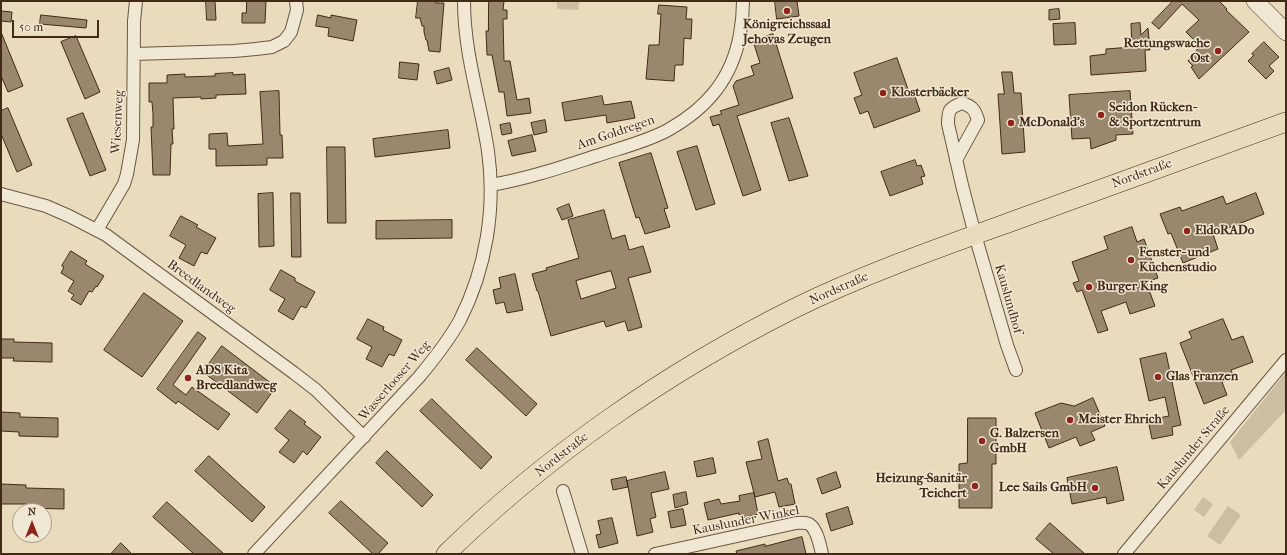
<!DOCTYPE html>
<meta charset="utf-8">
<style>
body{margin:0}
#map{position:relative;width:1287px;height:555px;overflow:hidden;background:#e8dcbd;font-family:"IM FELL French Canon",serif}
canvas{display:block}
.frame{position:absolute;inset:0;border:2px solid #432a18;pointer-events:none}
.north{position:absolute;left:12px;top:503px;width:40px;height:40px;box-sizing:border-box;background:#f0e8d4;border:1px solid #ab9c89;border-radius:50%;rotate:0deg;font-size:11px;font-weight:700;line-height:16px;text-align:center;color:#432a18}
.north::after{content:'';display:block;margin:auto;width:14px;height:18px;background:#8f2418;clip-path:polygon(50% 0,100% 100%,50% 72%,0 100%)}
.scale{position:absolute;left:12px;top:20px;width:87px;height:18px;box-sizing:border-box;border:2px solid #432a18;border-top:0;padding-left:5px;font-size:12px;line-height:14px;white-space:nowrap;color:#432a18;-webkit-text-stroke:3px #f0e8d4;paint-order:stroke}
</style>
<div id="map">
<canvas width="1287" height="555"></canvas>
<div class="frame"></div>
<div class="north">N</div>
<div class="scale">50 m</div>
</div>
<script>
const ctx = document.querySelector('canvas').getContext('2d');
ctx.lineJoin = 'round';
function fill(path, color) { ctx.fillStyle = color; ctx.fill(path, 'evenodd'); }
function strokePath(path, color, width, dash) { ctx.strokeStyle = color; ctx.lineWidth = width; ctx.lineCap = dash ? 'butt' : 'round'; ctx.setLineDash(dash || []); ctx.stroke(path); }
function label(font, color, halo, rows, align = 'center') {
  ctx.font = font + ' "IM FELL French Canon",serif'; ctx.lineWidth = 3; ctx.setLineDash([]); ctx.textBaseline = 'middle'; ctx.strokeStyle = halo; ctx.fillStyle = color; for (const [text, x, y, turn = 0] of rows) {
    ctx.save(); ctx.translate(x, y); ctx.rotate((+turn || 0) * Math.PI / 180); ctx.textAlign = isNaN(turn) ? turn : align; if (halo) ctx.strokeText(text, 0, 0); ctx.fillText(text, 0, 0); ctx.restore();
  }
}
fill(new Path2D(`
 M557,1H579L578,10L557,9Z
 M1286,372V410L1239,460L1230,442Z
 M1203,497L1213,504L1204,517L1194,510Z
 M1228,506L1241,515L1220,545L1207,536Z`), '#ccbea1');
const building = new Path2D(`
 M206,1H215L216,20H207Z
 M247,1H266L265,23H242V13H246Z
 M418,1H436V3H444L440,52L429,51L427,40H426L424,32V26H422L420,18H416Z
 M489,1H504L503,10H507V19H503L504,61H510L517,100L529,98L531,113L507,116L504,92H499L492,55H487L486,31H488Z
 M775,1H797L799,16L777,19Z
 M1173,1H1219L1227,9L1226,10L1249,32L1199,79L1191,67L1193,66L1188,61L1200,46L1186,32L1199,20L1182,4L1159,29L1152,23Z
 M659,5L687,7L686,19H692L691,39L684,38L683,65H675L674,81L646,79L649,45H659L661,14H658Z
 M1059,9L1060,19L1049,20V10Z
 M1,11L12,12L11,22L1,21Z
 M41,15L87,20L86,28L40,24Z
 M318,15L331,18V15L357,20L353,41L328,36L329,28L316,26Z
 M1075,23L1076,44L1054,45L1053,24Z
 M1140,23L1141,35L1148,28L1150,50H1145L1146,71L1091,75L1090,56L1106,54V49L1132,47L1131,24Z
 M1,32L23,86L8,92L1,76Z
 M773,34L793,98L737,116L761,190L743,196L719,124L713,126L710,117L722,114L720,111L739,105L733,86L736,81L754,75L751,66L760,63L753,41Z
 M76,36L100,92L85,99L61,42Z
 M1264,42L1279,57L1269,66L1274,71L1266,79L1248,61L1254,55L1252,54Z
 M897,58L909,92L913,91L920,111L874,128L868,111L860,114L854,98L862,95L854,73Z
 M400,62L419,64L417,80L399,78Z
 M449,68L452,80L437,84L434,72Z
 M1002,72H1012L1014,93H1021L1025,152L1002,154L998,94H1004Z
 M233,73V75L245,74L246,94L216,95V98L201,99V97L173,98L174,129H172L173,144H171L170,175H153L151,127H153V114L152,102H149V83H167V75L185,74V77L215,76V74Z
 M279,91L280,135H282L283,158H267V165L216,166V149H209V134L227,133L228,146L263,144L260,92Z
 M1130,91L1133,134L1116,135V140L1091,149L1090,138L1072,139L1069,95Z
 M602,96L604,105L631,101L635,118L607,123L606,115L565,121L562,103Z
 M8,108L32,165L17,172L1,134V111Z
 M83,113L106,170L90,176L67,119Z
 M789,118L808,176L789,181L771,123Z
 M545,120L547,132L534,135L531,123Z
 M510,123L512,133L502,135L500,125Z
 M448,130L450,148L375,157L373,139Z
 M532,135L536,151L512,156L508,141Z
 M697,146L715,204L696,210L677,152Z
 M327,147H345L346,223H328Z
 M651,153L668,208L664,209L670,227L645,234L639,217L636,218L619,163Z
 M915,160L917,166L921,165L925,176L921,177L923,184L890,196L881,172Z
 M273,193L274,246L259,247L258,194Z
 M291,193H300L301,257H292Z
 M1256,193L1264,214L1213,234L1218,249L1183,263L1171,233L1168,234L1160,214L1180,207L1182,211L1223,196L1226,204Z
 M569,204L573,216L562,220L557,209Z
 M604,210L612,239L625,235L629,250L643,246L651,272L628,278L642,327L628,331L625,321L606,327L604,321L551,336L538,291H537L532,274L547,270L546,268L579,258L568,220ZM611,271L616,288L581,299L576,281Z
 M181,216L198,225L196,227L216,238L207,254L201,252L194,266L179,258L186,245L170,236Z
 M452,220V238L376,239V221Z
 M1132,227L1137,242L1144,239L1158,278L1146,282L1155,306L1130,314L1126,302L1101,311L1108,330L1098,333L1082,290L1077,292L1073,283L1079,281L1072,262L1108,249L1104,237Z
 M71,251L87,261L85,264L104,276L97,287L96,286L92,292L89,291L81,305L71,299L74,295L68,291L74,281L61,273L64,267L62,266Z
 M281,270L295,278V281L315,292L306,308L301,306L293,320L278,311L285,299L270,290Z
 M515,274L523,310L507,313L504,302L496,304L493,290L501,288L499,278Z
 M144,293L183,321L142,377L104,350Z
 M368,319L384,327L383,330L402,340L394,356L389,354L382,367L366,359L372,347L357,339Z
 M1223,319L1232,340L1243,336L1253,362L1231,370L1234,377L1222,382L1227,395L1204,404L1180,343L1192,338L1189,332Z
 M198,332L206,338L173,385L186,395L192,387L230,414L218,430L178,401L176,404L157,389Z
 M1,339H14V342L52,343V362L13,361L14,358H1Z
 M222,346L276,387L257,413L203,372Z
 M477,348L537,404L526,416L466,360Z
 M1166,353L1181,425L1172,427L1173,435L1152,439L1148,420L1169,416L1165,397L1149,401L1140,359Z
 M1093,398L1105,426L1091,432L1095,440L1080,446L1076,437L1049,448L1035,413L1061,403L1074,406Z
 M432,399L492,457L481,469L420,411Z
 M290,410L306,422L304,424L321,437L307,455L303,451L294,463L279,452L289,440L275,429Z
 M1,412L20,413V417L58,418V437L19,436V432L1,431Z
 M968,418H996V464H992V508H959V464L967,463Z
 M768,439L778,481L787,478L789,484H791L795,504L779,507L775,492L755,497L746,462L762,459L758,442Z
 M387,451L433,495L422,507L376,463Z
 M209,456L265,507L252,522L195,471Z
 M713,458L716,473L697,477L694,462Z
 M1117,467L1124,500L1107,504L1106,497L1072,504L1067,478Z
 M665,472L669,489L651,493L656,517L650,519L653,532L637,536L627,481Z
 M836,472L841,487L822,494L817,479Z
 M626,477L628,487L613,490L611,480Z
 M1,484L26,485V488L64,489V509L26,508V504H1Z
 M686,492L688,504L675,508L673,495Z
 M754,493L758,514L743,518V515H739V513L708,520L704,503L719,499L721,504L740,501L739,496Z
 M341,501L388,543L378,554H373L329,513Z
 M167,502L214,545L224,554H194L153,517Z
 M848,507L853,524L831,531L826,514Z
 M683,509L686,525L671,528L668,512Z
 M612,518L618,543L599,548L596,535L601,534L598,521Z
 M1050,523L1085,554H1054L1036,539Z
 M802,537L806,554H737L736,551L765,544V546Z
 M121,543L132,554H111Z`);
fill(building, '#99876e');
strokePath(building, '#432a18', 1);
const street = new Path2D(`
 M134,54L234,51L256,49L272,47L284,41L291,32L297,10L296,1
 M956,160L978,120C975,110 972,106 962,103C949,108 948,110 948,124L962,185L975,235L1007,345L1016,370
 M491,185C527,179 562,167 596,156C620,148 646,142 668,130C707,108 732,79 740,34C742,23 743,12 743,1
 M1,194L46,206L69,216L106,235L294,373L316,390L364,437
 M97,230L124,184L127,174L133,140L134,21L136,1
 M563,491L582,554
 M254,554L419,377C434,359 449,340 460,320C486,269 496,208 488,151C480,99 464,54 464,1
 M655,554L796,523C800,523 805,522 809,524C817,529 820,545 822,554
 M1124,554L1286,360`);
const secondary = new Path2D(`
 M1255,1L1286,32`);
const primary = new Path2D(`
 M446,554C546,456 667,372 793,309C864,274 941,247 1016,220C1106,187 1196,155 1286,122`);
strokePath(street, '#6c5641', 14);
strokePath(secondary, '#432a18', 18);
strokePath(primary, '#432a18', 20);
strokePath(street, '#f0e8d4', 12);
strokePath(secondary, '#f0e8d4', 17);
strokePath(primary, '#e8dcbd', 19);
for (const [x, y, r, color] of [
 [787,11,4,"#8f2418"],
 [1218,51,4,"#8f2418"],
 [883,93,4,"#8f2418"],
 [1101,115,4,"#8f2418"],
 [1011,123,4,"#8f2418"],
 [1187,231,4,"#8f2418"],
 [1131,260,4,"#8f2418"],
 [1089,287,4,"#8f2418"],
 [1158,377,4,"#8f2418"],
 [188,378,4,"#8f2418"],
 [1070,420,4,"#8f2418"],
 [982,441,4,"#8f2418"],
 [975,486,4,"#8f2418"],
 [1095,488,4,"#8f2418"]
]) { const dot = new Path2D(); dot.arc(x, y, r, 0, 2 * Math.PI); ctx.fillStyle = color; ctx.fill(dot); strokePath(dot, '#f0e8d4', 1.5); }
label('bold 13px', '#432a18', '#f0e8d4', [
 ["Königreichssaal",787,25,"center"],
 ["Jehovas Zeugen",787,40,"center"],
 ["Rettungswache",1210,44,"right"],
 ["Ost",1210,59,"right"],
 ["Klosterbäcker",891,93],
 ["Seidon Rücken-",1109,108],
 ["& Sportzentrum",1109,123],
 ["McDonald's",1019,123],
 ["EldoRADo",1195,231],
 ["Fenster- und",1139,253],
 ["Küchenstudio",1139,268],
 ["Burger King",1097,287],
 ["ADS Kita",196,371],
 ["Breedlandweg",196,386],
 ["Glas Franzen",1166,377],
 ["Meister Ehrich",1078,420],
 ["G. Balzersen",990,434],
 ["GmbH",990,449],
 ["Heizung-Sanitär",967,479,"right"],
 ["Teichert",967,494,"right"],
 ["Lee Sails GmbH",1087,488,"right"]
], 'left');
label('13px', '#432a18', '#f0e8d4', [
 ["Wiesenweg",118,122,-87],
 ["Am Goldregen",616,133,-19],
 ["Nordstraße",1142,174,-20],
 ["Breedlandweg",201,287,36],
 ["Nordstraße",839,289,-24],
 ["Kauslundhof",1008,299,74],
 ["Wasserlooser Weg",395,381,-49],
 ["Kauslunder Straße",1194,448,-50],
 ["Nordstraße",562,455,-38],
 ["Kauslunder Winkel",746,521,-11]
]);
</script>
